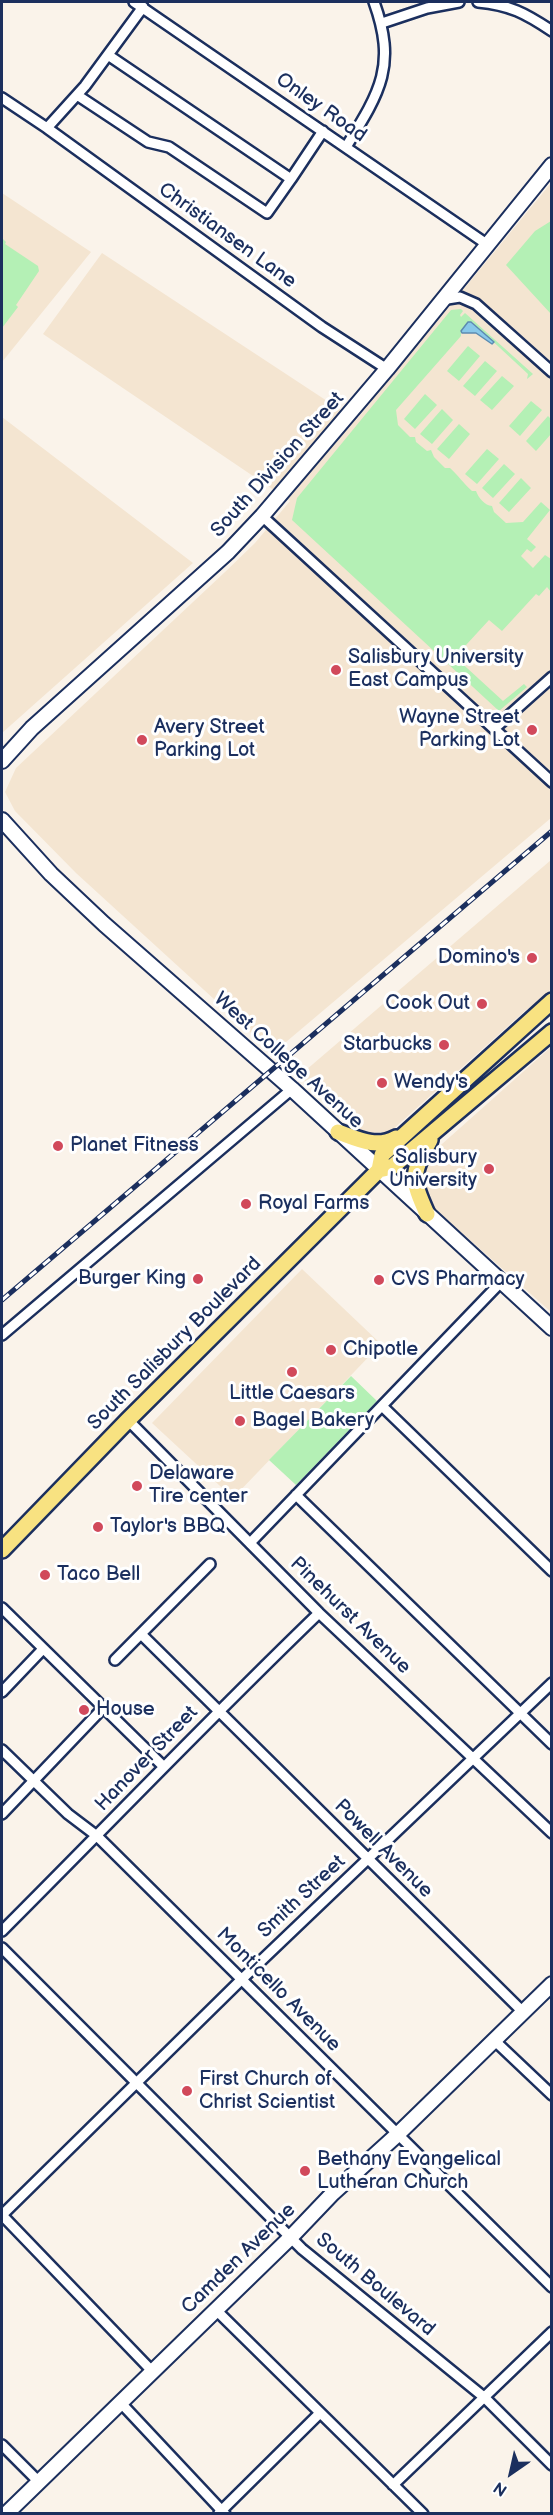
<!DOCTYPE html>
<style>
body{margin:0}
#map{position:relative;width:553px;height:2515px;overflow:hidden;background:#faf3ea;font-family:"Balsamiq Sans",sans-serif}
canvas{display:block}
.frame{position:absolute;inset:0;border:3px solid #1b2f5e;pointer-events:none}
.north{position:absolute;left:481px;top:2443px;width:60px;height:60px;-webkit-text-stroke:4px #fff;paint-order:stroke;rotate:214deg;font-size:16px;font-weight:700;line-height:24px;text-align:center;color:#1b2f5e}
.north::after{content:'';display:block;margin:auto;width:21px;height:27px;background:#1b2f5e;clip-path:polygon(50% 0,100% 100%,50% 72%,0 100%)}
</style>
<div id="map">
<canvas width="553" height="2515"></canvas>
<div class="frame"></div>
<div class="north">N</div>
</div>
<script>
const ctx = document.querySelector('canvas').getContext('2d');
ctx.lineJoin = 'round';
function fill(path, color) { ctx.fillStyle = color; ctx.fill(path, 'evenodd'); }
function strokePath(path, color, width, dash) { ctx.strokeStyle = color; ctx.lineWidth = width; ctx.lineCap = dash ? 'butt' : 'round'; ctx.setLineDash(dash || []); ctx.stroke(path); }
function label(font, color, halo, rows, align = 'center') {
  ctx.font = font + ' "Balsamiq Sans",sans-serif'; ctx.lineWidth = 6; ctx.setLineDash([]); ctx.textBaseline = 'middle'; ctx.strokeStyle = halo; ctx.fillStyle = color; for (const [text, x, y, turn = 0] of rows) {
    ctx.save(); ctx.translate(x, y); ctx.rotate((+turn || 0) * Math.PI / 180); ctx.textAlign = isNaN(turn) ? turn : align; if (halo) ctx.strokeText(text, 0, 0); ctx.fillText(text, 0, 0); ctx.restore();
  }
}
fill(new Path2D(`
 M551,183V818L273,1053L76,873L15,811L5,792L16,768L225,572L255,543L290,501L43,334L102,253L356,420Z
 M2,193L91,252L2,362Z
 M2,417L193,563L2,733Z
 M551,860V989L535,1005L526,1010L390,1132L361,1133L299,1076Z
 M551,1047V1312L435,1209L421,1182L433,1152Z
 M302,1269L381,1344L233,1498L152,1423Z`), '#f4e5d1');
fill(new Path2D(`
 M551,221H552L551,314L506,265L535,231Z
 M2,238L6,242L5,244L38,266L39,271L16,305L18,307L2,328Z
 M461,309L463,311L460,315L461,317L465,313L533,374L527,379L528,374L472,322L461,331V336L396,410L398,425L410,437H415L416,442L427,451L431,450L434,457L445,468H450C458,475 463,483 472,491H476C478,497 485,506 492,506L494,512L506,523L523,522L541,502L550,510L527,539L536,547L531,552L527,549L521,556L533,568L545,555L551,559V592L547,587L539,596L536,594L502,631L489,620L455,657L503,701L524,684L527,687L499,711L292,520L297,498L451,310Z
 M468,346L480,356L459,381L447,371Z
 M485,361L497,371L475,396L463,386Z
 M502,376L514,386L492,410L480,400Z
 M425,394L437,405L415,429L404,419Z
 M531,401L542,410L520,436L509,426Z
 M442,409L453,420L432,444L420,434Z
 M548,416L551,419V434L536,451L526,441Z
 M459,424L470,434L449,459L437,449Z
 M487,449L499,459L477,484L465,474Z
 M504,464L515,474L493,498L482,488Z
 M521,478L531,488L509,512L499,503Z
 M351,1376L377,1401L296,1485L269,1460Z`), '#b4f0b5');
const water = new Path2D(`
 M468,322H471L494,342L492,344L476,333H462L461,331Z`);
fill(water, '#88c8e9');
strokePath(water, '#5c8bb1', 1.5);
const street = new Path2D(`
 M134,2L488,245
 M478,2C510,5 525,13 552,31
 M382,23L427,8L459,2
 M77,95L148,142L169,147L267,213L291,179L108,55
 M2,98L47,128L85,86L143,7
 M47,128L322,327L387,369
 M346,147C380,92 397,66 374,2
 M291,179L323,131
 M441,300L460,297L476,304L552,372
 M262,516L552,782
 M495,728L552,677
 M2,1335L292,1089
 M382,1406L552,1571
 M128,1420L319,1613L552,1833
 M296,1495L552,1744
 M250,1543L501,1282
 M2,1608L164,1767
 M141,1634L523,2012
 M115,1660L210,1564
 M2,1692L43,1649
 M2,1750L68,1814L97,1836L552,2287
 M2,1814L104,1707
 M2,1931C108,1825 211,1717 319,1613
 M2,1948L302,2249L485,2398L552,2465
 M494,2040L552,2095
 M2,2215L242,1979L552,1683
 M2,2215L152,2371
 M215,2309L423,2514
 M120,2402L225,2514
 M2,2445L38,2481
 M393,2485L552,2332
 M219,2513L320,2413`);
const secondary = new Path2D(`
 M2,761L32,728L228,552L262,516L387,369L552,165
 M2,820L51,874L104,924L292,1089L552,1328
 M6,2514L291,2237L333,2193L398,2134L552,1984`);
const primary = new Path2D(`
 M338,1132C358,1139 376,1149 396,1138
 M379,1170L392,1167L552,1032
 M427,1214C411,1178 411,1175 430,1140
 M2,1550L128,1420L368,1181L379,1170L382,1155L552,1001`);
strokePath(street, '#1b2f5e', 14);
strokePath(secondary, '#1b2f5e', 18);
strokePath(primary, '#1b2f5e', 20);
strokePath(street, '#fff', 9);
strokePath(secondary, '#fff', 14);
strokePath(primary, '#f8e281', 15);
const rail = new Path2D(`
 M2,1300L552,831`);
strokePath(rail, '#1b2f5e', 5);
strokePath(rail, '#fff', 3, [9]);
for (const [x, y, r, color] of [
 [336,670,6,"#d1495b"],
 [532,730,6,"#d1495b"],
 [142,740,6,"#d1495b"],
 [532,958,6,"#d1495b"],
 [482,1004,6,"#d1495b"],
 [444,1045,6,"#d1495b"],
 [382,1083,6,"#d1495b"],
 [58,1146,6,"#d1495b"],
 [489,1169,6,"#d1495b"],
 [246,1204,6,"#d1495b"],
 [198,1279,6,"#d1495b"],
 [379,1280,6,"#d1495b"],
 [331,1350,6,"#d1495b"],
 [292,1372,6,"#d1495b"],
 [240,1421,6,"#d1495b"],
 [137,1486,6,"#d1495b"],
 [98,1527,6,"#d1495b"],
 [45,1575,6,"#d1495b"],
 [84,1710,6,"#d1495b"],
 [187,2091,6,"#d1495b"],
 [305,2171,6,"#d1495b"]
]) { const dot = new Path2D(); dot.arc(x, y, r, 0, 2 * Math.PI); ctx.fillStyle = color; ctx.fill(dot); strokePath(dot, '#fff', 2); }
label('20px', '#1b2f5e', '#fff', [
 ["Onley Road",321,108,35],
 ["Christiansen Lane",227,236,36],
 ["South Division Street",278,465,-48],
 ["West College Avenue",288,1061,42],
 ["South Salisbury Boulevard",175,1344,-45],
 ["Pinehurst Avenue",350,1616,44],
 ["Hanover Street",147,1759,-46],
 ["Powell Avenue",383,1849,45],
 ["Smith Street",302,1897,-43],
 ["Monticello Avenue",278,1990,45],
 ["Camden Avenue",239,2259,-44],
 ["South Boulevard",375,2285,40]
]);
label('20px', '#1b2f5e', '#fff', [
 ["Salisbury University",348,658],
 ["East Campus",348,681],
 ["Wayne Street",520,718,"right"],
 ["Parking Lot",520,741,"right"],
 ["Avery Street",154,728],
 ["Parking Lot",154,751],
 ["Domino's",520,958,"right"],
 ["Cook Out",470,1004,"right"],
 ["Starbucks",432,1045,"right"],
 ["Wendy's",394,1083],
 ["Planet Fitness",70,1146],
 ["Salisbury",477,1158,"right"],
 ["University",477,1181,"right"],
 ["Royal Farms",258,1204],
 ["Burger King",186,1279,"right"],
 ["CVS Pharmacy",391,1280],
 ["Chipotle",343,1350],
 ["Little Caesars",292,1394,"center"],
 ["Bagel Bakery",252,1421],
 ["Delaware",149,1474],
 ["Tire center",149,1497],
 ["Taylor's BBQ",110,1527],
 ["Taco Bell",57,1575],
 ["House",96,1710],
 ["First Church of",199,2080],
 ["Christ Scientist",199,2103],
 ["Bethany Evangelical",317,2160],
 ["Lutheran Church",317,2183]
], 'left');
</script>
